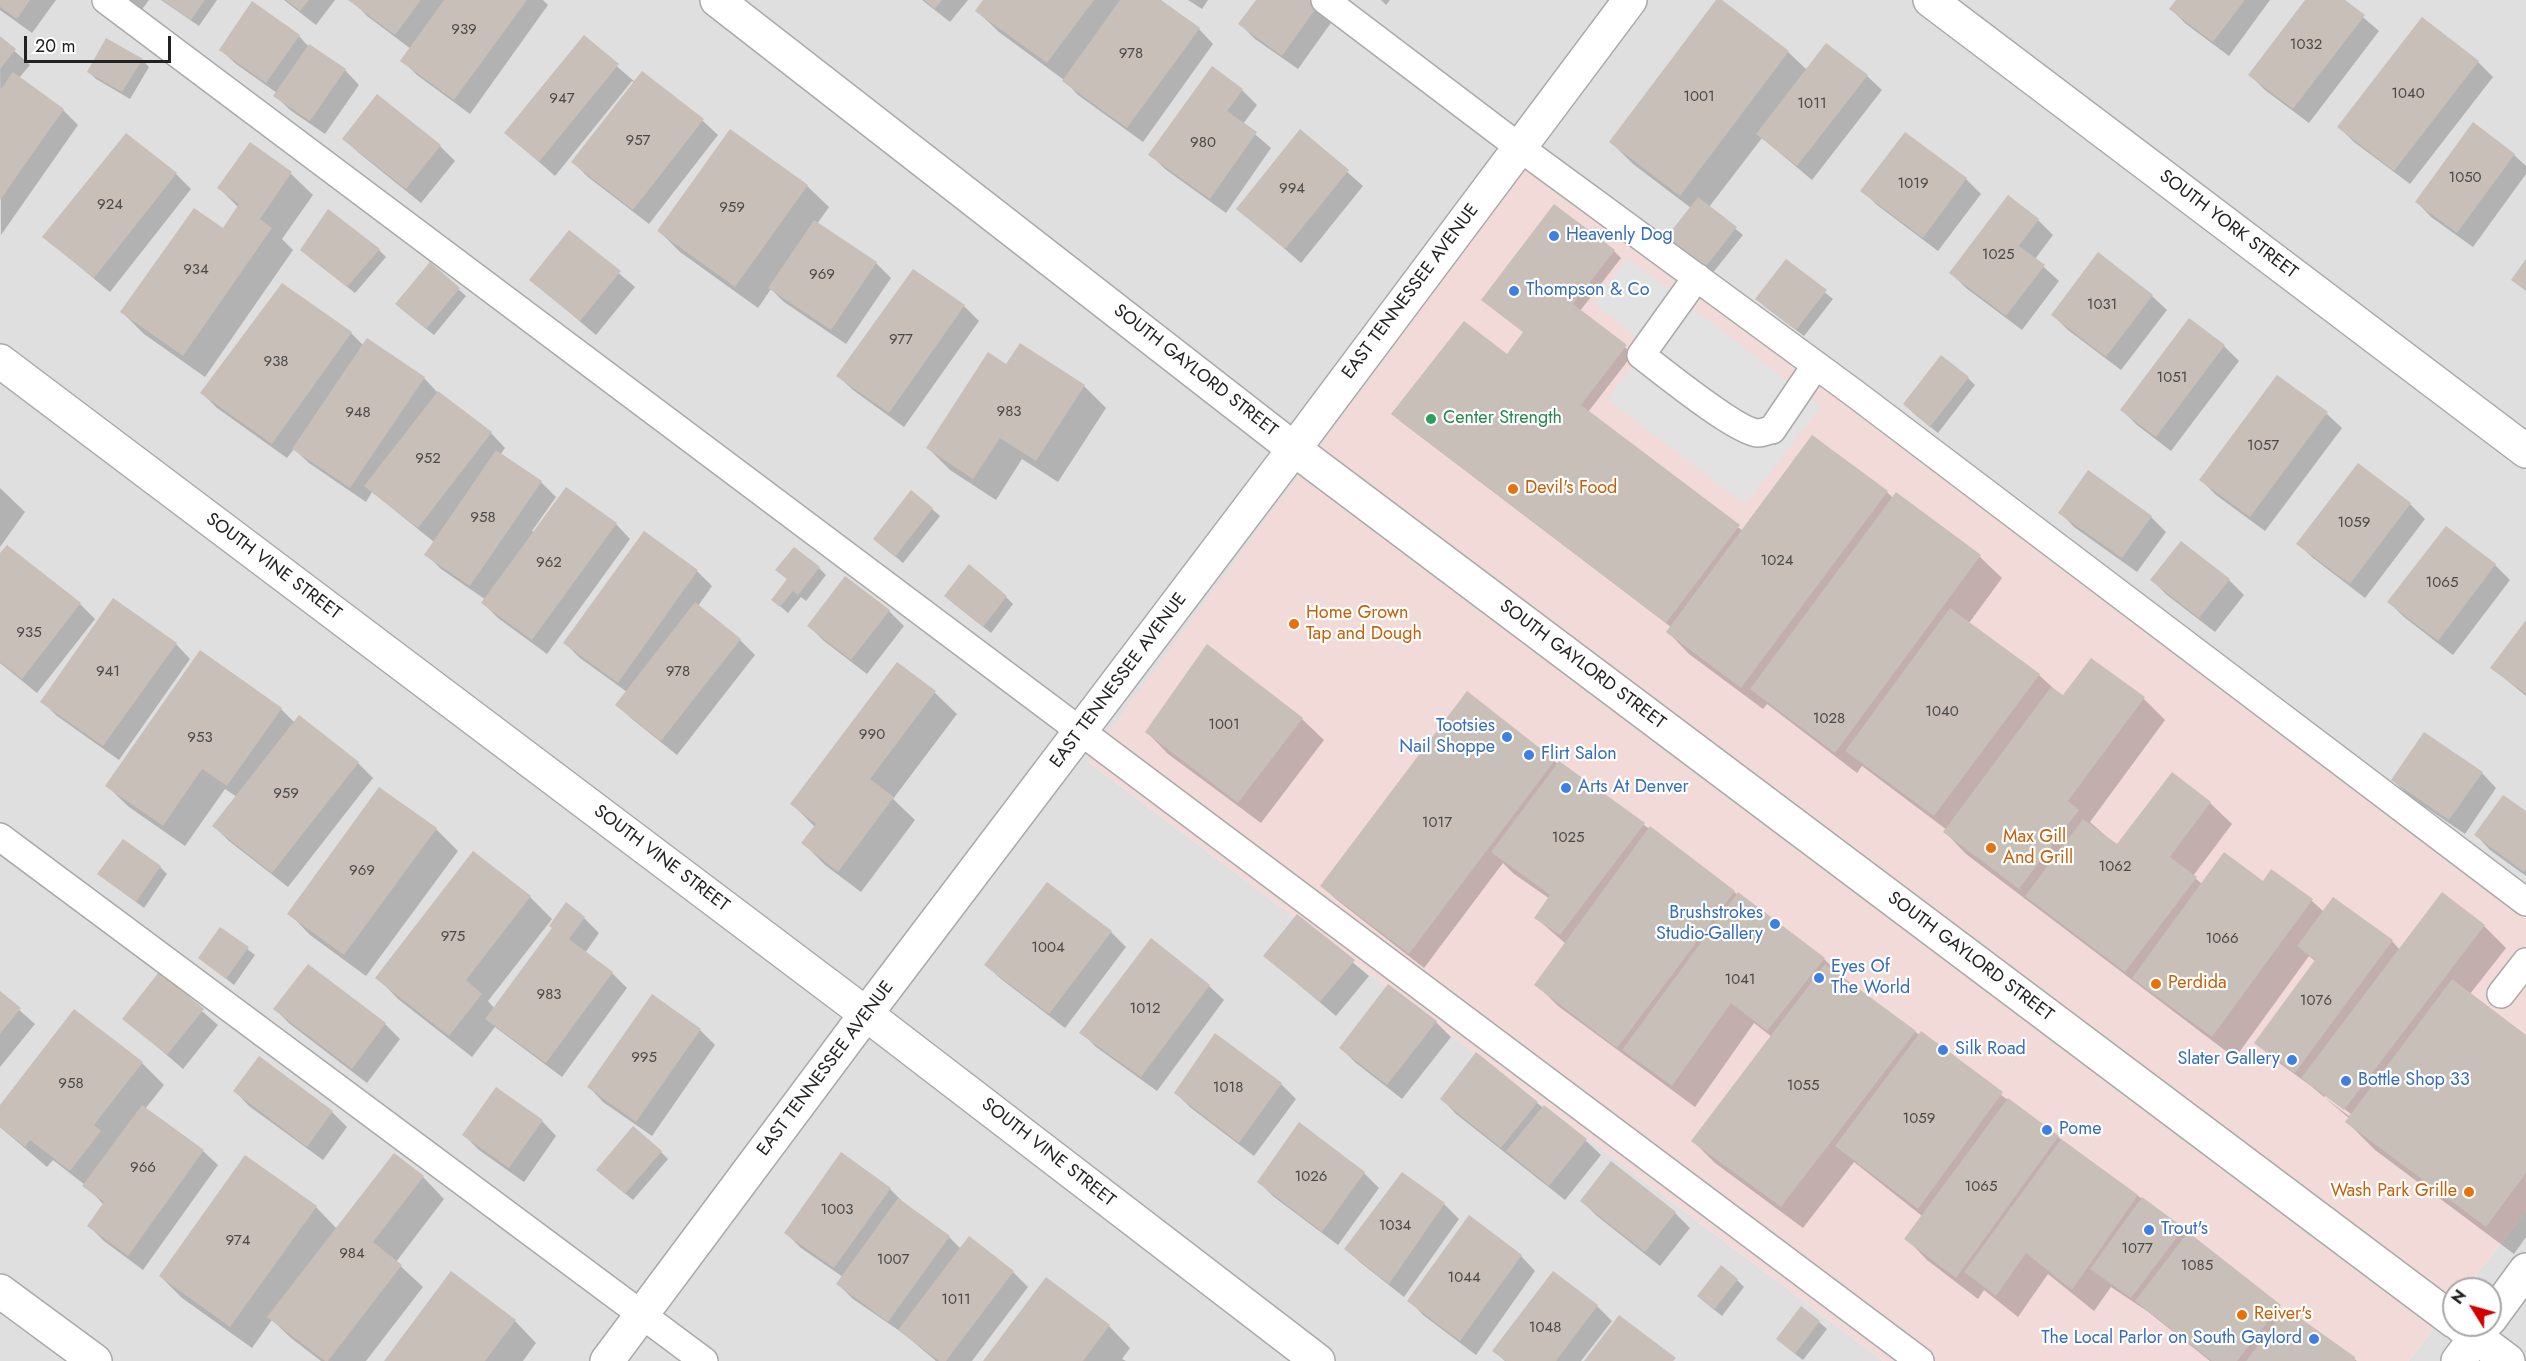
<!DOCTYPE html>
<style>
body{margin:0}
#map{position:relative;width:2526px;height:1361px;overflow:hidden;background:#f2efe9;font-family:Jost,sans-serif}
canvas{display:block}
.north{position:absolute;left:2442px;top:1277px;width:60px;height:60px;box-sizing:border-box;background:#fff;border:2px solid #a7a7a7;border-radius:50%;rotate:307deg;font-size:16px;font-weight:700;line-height:24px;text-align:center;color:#222}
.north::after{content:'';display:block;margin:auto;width:21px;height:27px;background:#d40000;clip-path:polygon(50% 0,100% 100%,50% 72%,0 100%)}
.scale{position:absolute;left:24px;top:36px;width:147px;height:27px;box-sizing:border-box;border:3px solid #222;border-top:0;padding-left:8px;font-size:18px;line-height:21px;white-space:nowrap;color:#222;-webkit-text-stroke:4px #fff;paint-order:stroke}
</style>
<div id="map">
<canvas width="2526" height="1361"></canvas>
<div class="north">N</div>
<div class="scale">20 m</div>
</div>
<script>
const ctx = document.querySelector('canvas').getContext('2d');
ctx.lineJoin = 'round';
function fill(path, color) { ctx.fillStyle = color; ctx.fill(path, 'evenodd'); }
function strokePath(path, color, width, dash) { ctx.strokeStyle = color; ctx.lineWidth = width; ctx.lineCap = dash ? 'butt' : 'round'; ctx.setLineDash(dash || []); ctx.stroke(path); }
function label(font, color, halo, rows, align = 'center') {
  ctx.font = font + ' Jost,sans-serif'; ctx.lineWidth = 4.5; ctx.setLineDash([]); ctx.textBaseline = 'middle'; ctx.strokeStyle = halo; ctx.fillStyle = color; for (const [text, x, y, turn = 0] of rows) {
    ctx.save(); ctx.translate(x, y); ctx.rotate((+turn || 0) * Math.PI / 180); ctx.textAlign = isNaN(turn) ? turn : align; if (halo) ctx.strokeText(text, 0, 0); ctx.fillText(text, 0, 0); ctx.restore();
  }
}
fill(new Path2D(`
 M0,0H2526V913L1087,761L1883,1361H0Z
 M2526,1212V1361H2408L2454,1303V1325H2490V1289H2465Z`), '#e0dfdf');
fill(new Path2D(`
 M1528,165L2526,913V1212L2465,1289H2454V1303L2408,1361H1883L1087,761Z`), '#f2dad9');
fill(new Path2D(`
 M1628,258L1821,407L1745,505L1607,399L1648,346L1593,303Z`), '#e2e2e2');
fill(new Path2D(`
 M0,0H56L32,33L0,10Z
 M125,0H149L140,12Z
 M161,0H217L199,26Z
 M284,0H335L316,25Z
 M352,0H543L548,5L470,114L417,75L402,60L411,49L367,16Z
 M922,0H968L950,22Z
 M985,0H1159L1199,29L1213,44L1143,142L1078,95L1064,80L999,32L977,11Z
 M1188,0H1208L1202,9Z
 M1257,0H1310L1333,20L1298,69L1255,39L1240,24Z
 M1381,0H1390L1386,5Z
 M1718,0L1788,52L1807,70L1867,76L1882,90L1812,180L1762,138L1709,207L1743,235L1711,275L1674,246L1691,208L1633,164L1611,142Z
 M2177,0H2270L2229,56L2186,24L2171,9Z
 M2307,0H2343L2379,31L2309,123L2265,90L2250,75Z
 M299,36L308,46L345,70L359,85L325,134L290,110L275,95L277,93L236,64L221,50Z
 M0,38L30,65L19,78L63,110L78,125L1,235Z
 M584,38L635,82L642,73L703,121L718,135L649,224L588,177L573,162L635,83L632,81L555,176L506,133Z
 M142,60L149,67L130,99L96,79L89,72Z
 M2478,62L2493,77L2410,184L2354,142L2339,127Z
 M1242,90L1257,105L1243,124L1271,148L1226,213L1165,169L1150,154Z
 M2473,124L2514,155L2526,166V174L2473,247L2431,217L2417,202Z
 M1301,131L1363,186L1301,263L1238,208Z
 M126,135L176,174L191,189L110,292L44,237Z
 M344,139L440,146L455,161L421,203L359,153Z
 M250,144L291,174L313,195L282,239L293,250L205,377L144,334L122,312L223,230L238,207L219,188Z
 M1966,179L1981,194L1938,251L1877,205L1862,190Z
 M807,186L829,207L817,224L876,263L891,278L846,344L784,302L771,289L758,308L680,252L659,231Z
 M2008,197L2038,220L2053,235L2035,259L2059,281L2022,330L1966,288L1951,273Z
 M570,232L635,287L596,335L531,280Z
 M379,250L386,257L355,293L309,257Z
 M1614,251L1621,258L1580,311L1633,354L1588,412L1743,531L1887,492L1893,498L1896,494L1980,557L2002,578L1969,623L2039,675L2064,698L2144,699L2165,720L2090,822L2117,846L2172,774L2210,803L2232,824L2193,876L2203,885L2264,883L2312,901L2324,912L2392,941L2400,950L2484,926L2506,948L2470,994L2526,1037V1237L2514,1254L2375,1150L2347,1122L2350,1119L2311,1086L2271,1057L2256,1042L2316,962L2309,956L2235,1058L1966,854L1945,832L1947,830L1862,766L1857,773L1767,704L1763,709L1689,654L1668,632L1671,627L1400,421L1507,356ZM2326,1095L2351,1114L2349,1116L2324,1097Z
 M1786,261L1833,299L1804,336L1764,306Z
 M430,264L466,296L434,335L404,311Z
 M913,271L964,306L979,321L904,427L853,390L838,376Z
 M2152,296L2167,310L2121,370L2068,330L2053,315Z
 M351,333L364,346L424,378L438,393L491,433L505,448L500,455L541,482L556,497L532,531L535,533L616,524L630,539L547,654L498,618L483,603L486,600L441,569L426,554L434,542L372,492L366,502L309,463L294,449L287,458L217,408L202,393Z
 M1020,345L1084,386L1106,408L1058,482L1022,459L996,500L950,470L928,448L1006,366Z
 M2224,346L2239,361L2171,451L2137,425L2122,410Z
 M1968,378L1975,385L1938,433L1912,412Z
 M2327,414L2342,428L2265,531L2216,495L2201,480Z
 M2088,472L2151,517L2166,532L2137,572L2074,527L2060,512Z
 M0,488L25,512L0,547Z
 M2410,504L2425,519L2365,598L2313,558L2298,544Z
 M932,509L940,516L903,563L875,539Z
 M7,547L80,604L95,619L37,693L0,663V556Z
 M2495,565L2510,580L2453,655L2404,617L2389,602Z
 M819,568L826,575L806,601L801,597L788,613L773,600L788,580L777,570Z
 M697,571L712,586L698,606L740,640L755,655L677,755L632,719L617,705L627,692L580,658L565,643Z
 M2152,580H2229L2244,595L2215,632L2167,595Z
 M1006,597L1013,604L991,633L953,603Z
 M889,611L904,626L867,674L824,641L809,626Z
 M2526,622V696L2492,668Z
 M176,644L190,659L119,760L57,716L42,701Z
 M897,664L935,693L957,714L893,799L915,820L861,892L825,865L803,843L815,827L792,804Z
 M281,709L295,723L358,763L373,778L288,887L229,841L214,826L237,797L225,789L185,846L129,807L107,786Z
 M1302,719L1324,740L1261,823L1168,754L1147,732Z
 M1554,761L1644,825L1824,959L1845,980L2183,1229L2286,1312L2357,1361H2210L2147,1311L2111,1287L2094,1311L2048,1274L2018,1317L1984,1290L1978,1299L1927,1260L1906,1238L1922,1216L1854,1162L1803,1228L1715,1163L1693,1141L1772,1037L1754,1023L1695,1107L1558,1006L1536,984L1566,944L1536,918L1550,899L1514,874L1503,863L1424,968L1337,900L1322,886Z
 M2482,773L2496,788L2465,834L2408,795L2393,780Z
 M2526,813V876L2490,850L2476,835Z
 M436,829L458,851L366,976L310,935L289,913Z
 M473,853L530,897L552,919L488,1001L495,1009L584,918L599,933L585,953L612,973L627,988L562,1077L495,1027L472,1057L398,999L377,977Z
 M160,867L167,874L144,908L99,874Z
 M1297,916L1369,976L1336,1016L1265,956Z
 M221,929L255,955L234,985L200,958Z
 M1111,932L1126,947L1065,1028L1001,979L986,965Z
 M308,966L385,1024L400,1039L367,1083L290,1024L275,1009Z
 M159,974L218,1025L183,1069L124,1018Z
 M1209,986L1224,1000L1157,1091L1096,1047L1081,1032Z
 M0,993L35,1024L0,1067Z
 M652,996L700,1030L715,1045L652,1136L603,1102L589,1087Z
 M1436,1022L1451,1037L1402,1099L1356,1063L1341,1048Z
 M260,1058L332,1112L347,1127L323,1160L249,1106L235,1091Z
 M142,1063L164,1085L145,1109L203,1151L218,1165L143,1270L104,1241L89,1226L104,1205L85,1185L53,1160L47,1167L0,1127V1108Z
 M1281,1084L1296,1099L1254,1156L1191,1108L1176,1093Z
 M1442,1099L1537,1103L1586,1141L1601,1155L1565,1200L1456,1114Z
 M542,1121L556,1136L524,1182L479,1150L464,1135Z
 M1299,1124L1364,1173L1379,1188L1338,1245L1274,1197L1259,1182Z
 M661,1152L668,1159L633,1200L605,1177Z
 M1403,1174L1444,1204L1459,1219L1404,1297L1361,1263L1346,1249Z
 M423,1177L444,1199L396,1262L423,1287L366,1361H321L291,1338L272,1320L252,1348L182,1298L160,1276L316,1207L337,1229Z
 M890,1189L905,1204L949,1237L961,1249L969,1238L1013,1272L1028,1287L972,1361H936L904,1334L853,1299L838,1284L843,1277L801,1248L786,1233Z
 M1582,1201L1675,1213L1690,1228L1660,1266L1597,1216Z
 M1521,1256L1535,1271L1476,1355L1423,1315L1409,1300Z
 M1737,1280L1744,1287L1722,1316L1706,1303Z
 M1597,1306L1612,1321L1581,1361H1505L1494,1351Z
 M515,1321L536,1343L523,1361H386Z
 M1819,1322L1827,1329L1803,1360L1785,1346Z
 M1109,1326L1130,1348L1122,1359L1126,1361H985Z`), '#0003');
fill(new Path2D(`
 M0,0H30L17,19L0,7Z
 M162,0H205L191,20Z
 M286,0H309L300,11Z
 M348,0H421L395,35Z
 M444,0H527L454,100L400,61Z
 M924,0H942L935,9Z
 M983,0H1094L1047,63L975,11Z
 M1120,0H1161L1200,28L1127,128L1062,81Z
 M1256,0H1313L1319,4L1282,56L1238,24Z
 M1716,0H1722L1789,51L1680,196L1609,142Z
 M2176,0H2245L2213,42L2169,9Z
 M2305,0H2345L2365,15L2293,109L2248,75Z
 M252,1L300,35L266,83L219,50Z
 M2422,17L2479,61L2394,171L2337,127Z
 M584,35L619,64L539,162L504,133Z
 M0,36L16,49L0,69Z
 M106,38L143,59L122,92L87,72Z
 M1826,43L1868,75L1797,166L1756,134Z
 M309,44L346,69L310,121L273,96Z
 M1212,66L1243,89L1227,111L1257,132L1210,199L1148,155Z
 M642,71L704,119L633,210L571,162Z
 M13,72L64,109L0,200V90Z
 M377,94L441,145L406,189L342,139Z
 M2473,122L2515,154L2457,233L2415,202Z
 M730,129L808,185L735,287L657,231Z
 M1300,129L1349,170L1285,249L1236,209Z
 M1905,132L1967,178L1923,238L1860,191Z
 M126,133L177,173L94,278L42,237Z
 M250,142L292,172L260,219L272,228L183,356L120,312L194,208L223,228L239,204L217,188Z
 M2008,195L2039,219L2019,246L2045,265L2006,316L1949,273Z
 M1698,197L1737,227L1704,269L1665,239Z
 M1554,204L1615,250L1573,304L1627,345L1581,405L1740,525L1666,623L1391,414L1464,321L1507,354L1523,332L1481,300Z
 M328,209L380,249L347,287L300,250Z
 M814,220L877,262L831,330L768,288Z
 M569,230L621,271L580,321L529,280Z
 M2098,252L2153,295L2106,357L2051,315Z
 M1786,259L1827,290L1796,330L1755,299Z
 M2526,259V291L2511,280Z
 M430,262L460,288L426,329L395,304Z
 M913,269L965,305L889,413L836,376Z
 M282,283L352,332L272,444L200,393Z
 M2189,318L2225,345L2156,437L2120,410Z
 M367,338L425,377L350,488L292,449Z
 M1020,343L1085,385L1036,461L1000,438L973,479L926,448L988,352L1006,364Z
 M1941,355L1969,377L1930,427L1903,404Z
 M2277,375L2328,412L2250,517L2199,480Z
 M438,391L492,432L418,528L364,486Z
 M1812,435L1888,491L1741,688L1666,632Z
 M496,450L542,481L470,586L424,555Z
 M2358,463L2411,503L2350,584L2296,544Z
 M2088,470L2152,516L2122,558L2058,513Z
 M566,487L617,523L532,640L481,603Z
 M911,490L933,508L895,557L873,539Z
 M1896,492L1981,555L1835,753L1750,689Z
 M2446,526L2496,564L2438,641L2387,602Z
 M644,531L698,570L618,683L563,643Z
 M2181,541L2230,579L2199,618L2150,580Z
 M7,545L81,603L22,679L0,662V553Z
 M794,547L820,567L798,595L793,591L780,607L771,600L787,579L775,570Z
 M969,564L1007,596L983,627L944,596Z
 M845,576L890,610L851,660L807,626Z
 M113,598L177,643L103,746L40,702Z
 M695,602L741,639L661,741L615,705Z
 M1950,608L2040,674L1934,816L1845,751Z
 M2526,620V694L2490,668Z
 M1207,644L1303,718L1238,803L1145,732Z
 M200,650L282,708L227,786L202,769L163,826L105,786Z
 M2091,658L2145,697L2068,801L2079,810L2019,889L1943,832L2051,687L2063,695Z
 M897,662L936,691L870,779L894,797L838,872L801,843L816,824L790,804Z
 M1467,691L1555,760L1409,954L1320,886Z
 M299,715L359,762L272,873L212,826Z
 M2424,732L2483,772L2449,820L2391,780Z
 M1559,761L1645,823L1560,935L1534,918L1550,895L1491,852Z
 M2172,772L2211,802L2170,857L2197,877L2125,972L2025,896L2083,819L2117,844Z
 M379,787L437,828L344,955L287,914Z
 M2503,795L2526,811V869L2524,872L2474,835Z
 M1650,826L1735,891L1617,1048L1534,985Z
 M123,839L161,866L136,902L97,874Z
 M473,851L531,896L466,980L482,994L449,1036L375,978Z
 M2224,852L2263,881L2271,869L2313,899L2212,1037L2132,978Z
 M1047,882L1112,931L1049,1014L984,965Z
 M1738,892L1825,958L1767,1031L1731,1003L1672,1086L1622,1050Z
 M2442,892L2485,925L2344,1110L2301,1078Z
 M2333,897L2393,940L2295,1073L2254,1043L2315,960L2297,946Z
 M566,902L585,917L569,939L613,972L546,1063L485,1019L552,928L549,926Z
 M1297,914L1355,960L1320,1002L1263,956Z
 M220,927L249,947L226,979L198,958Z
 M1151,938L1210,985L1141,1077L1079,1033Z
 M308,964L386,1023L352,1069L273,1009Z
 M1825,964L1916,1031L1781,1207L1691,1141Z
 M159,972L204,1009L167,1055L122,1019Z
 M2452,979L2526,1035V1173L2486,1227L2345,1122Z
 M1388,984L1437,1021L1387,1085L1339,1048Z
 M0,991L21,1008L0,1034Z
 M652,994L701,1029L636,1122L587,1087Z
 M74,1009L143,1062L94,1125L101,1131L70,1171L30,1140L25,1147L0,1127V1105Z
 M1921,1031L2003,1092L1918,1209L1835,1146Z
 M1215,1033L1282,1083L1239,1143L1174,1093Z
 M1476,1052L1538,1102L1501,1148L1440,1099Z
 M259,1056L333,1111L307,1147L233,1091Z
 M496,1087L543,1120L509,1168L462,1135Z
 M2008,1098L2059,1136L1956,1278L1904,1239Z
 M142,1105L204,1150L128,1256L87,1226L104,1202L82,1186Z
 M1544,1105L1587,1139L1549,1186L1506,1151Z
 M1299,1122L1365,1172L1322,1232L1257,1182Z
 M633,1126L662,1151L625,1194L596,1170Z
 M2061,1139L2138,1195L2072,1290L2026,1253L1996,1296L1964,1272Z
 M841,1152L891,1188L834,1268L784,1233Z
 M394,1153L424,1176L373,1242L402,1265L328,1361H325L267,1317Z
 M245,1155L317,1206L230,1327L159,1276Z
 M1611,1161L1676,1212L1645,1252L1580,1201Z
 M1402,1172L1445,1203L1389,1284L1344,1249Z
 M2142,1197L2184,1228L2131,1298L2090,1269Z
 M898,1198L950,1236L888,1322L836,1284Z
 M1469,1215L1522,1255L1460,1341L1407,1301Z
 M2188,1232L2281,1305L2237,1361H2212L2135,1301Z
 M969,1236L1014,1271L946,1361H939L898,1330Z
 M1721,1265L1738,1279L1714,1310L1697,1296Z
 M451,1271L516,1320L485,1361H384Z
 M1553,1271L1598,1305L1556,1361H1506L1492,1351Z
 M1046,1277L1110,1325L1083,1361H983Z
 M1801,1306L1820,1321L1795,1354L1776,1339Z
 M2286,1308L2355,1357V1361H2246Z
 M1619,1315L1676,1358L1673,1361H1584Z`), '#c7bfb8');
const service = new Path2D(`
 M106,0L1920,1361
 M1325,0L1519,147L1854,393L2526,902
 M1697,277L1641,355C1662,371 1737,432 1758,433C1763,433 1768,430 1772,430L1816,365
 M0,837L704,1361
 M2501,994L2526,962`);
const minor = new Path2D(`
 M717,0L1294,449L2454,1321
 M1930,0L2526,451
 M0,361L866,1014L1318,1361
 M0,1291L95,1361
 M2460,1325L2508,1361
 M607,1361L866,1014L1294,449`);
const tertiary = new Path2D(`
 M1294,449L1630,0
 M2490,1319L2526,1270
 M2458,1361L2485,1325`);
strokePath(service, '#a9a9a9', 30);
strokePath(minor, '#a9a9a9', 36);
strokePath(tertiary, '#a9a9a9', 36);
strokePath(service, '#fff', 27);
strokePath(minor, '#fff', 33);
strokePath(tertiary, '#fff', 33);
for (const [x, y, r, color] of [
 [1554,236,6,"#3f7fe0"],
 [1514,291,6,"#3f7fe0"],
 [1431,419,6,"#2e9e5b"],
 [1513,489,6,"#e8710a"],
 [1294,624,6,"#e8710a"],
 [1507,737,6,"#3f7fe0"],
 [1529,755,6,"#3f7fe0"],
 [1566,788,6,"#3f7fe0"],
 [1991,848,6,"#e8710a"],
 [1775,924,6,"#3f7fe0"],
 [1819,978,6,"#3f7fe0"],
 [2156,984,6,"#e8710a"],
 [1943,1050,6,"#3f7fe0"],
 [2292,1060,6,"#3f7fe0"],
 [2346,1081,6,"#3f7fe0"],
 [2047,1130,6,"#3f7fe0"],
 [2469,1192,6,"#e8710a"],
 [2149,1230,6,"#3f7fe0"],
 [2242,1315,6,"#e8710a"],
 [2314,1339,6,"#3f7fe0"]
]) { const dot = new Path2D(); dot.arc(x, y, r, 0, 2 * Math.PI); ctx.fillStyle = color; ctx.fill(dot); strokePath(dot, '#fff', 2); }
label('15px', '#4b4948', null, [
 ["939",464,30],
 ["1032",2306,45],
 ["978",1131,54],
 ["1040",2408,94],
 ["1001",1699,97],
 ["947",562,99],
 ["1011",1812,104],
 ["957",638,141],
 ["980",1203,143],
 ["1050",2465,178],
 ["1019",1913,184],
 ["994",1292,189],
 ["924",110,205],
 ["959",732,208],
 ["1025",1998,255],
 ["934",196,270],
 ["969",822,275],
 ["1031",2102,305],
 ["977",901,340],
 ["938",276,362],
 ["1051",2172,378],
 ["983",1009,412],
 ["948",358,413],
 ["1057",2263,446],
 ["952",428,459],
 ["958",483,518],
 ["1059",2354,523],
 ["1024",1777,561],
 ["962",549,563],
 ["1065",2442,583],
 ["935",29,633],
 ["941",108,672],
 ["978",678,672],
 ["1040",1942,712],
 ["1028",1829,719],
 ["1001",1224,725],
 ["990",872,735],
 ["953",200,738],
 ["959",286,794],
 ["1017",1437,823],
 ["1025",1568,838],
 ["1062",2115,867],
 ["969",362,871],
 ["975",453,937],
 ["1066",2222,939],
 ["1004",1048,948],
 ["1041",1740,980],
 ["983",549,995],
 ["1076",2316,1001],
 ["1012",1145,1009],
 ["995",644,1058],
 ["958",71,1084],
 ["1055",1803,1086],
 ["1018",1228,1088],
 ["1059",1919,1119],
 ["966",143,1168],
 ["1026",1311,1177],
 ["1065",1981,1187],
 ["1003",837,1210],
 ["1034",1395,1226],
 ["974",238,1241],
 ["1077",2137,1249],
 ["984",352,1254],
 ["1007",893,1260],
 ["1085",2197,1266],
 ["1044",1464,1278],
 ["1011",956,1300],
 ["1048",1545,1328]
]);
label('18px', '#222', '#fff', [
 ["SOUTH YORK STREET",2228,225,37],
 ["EAST TENNESSEE AVENUE",1411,292,-53],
 ["SOUTH GAYLORD STREET",1195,371,38],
 ["SOUTH VINE STREET",273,567,37],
 ["SOUTH GAYLORD STREET",1582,665,37],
 ["EAST TENNESSEE AVENUE",1119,681,-53],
 ["SOUTH VINE STREET",661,859,37],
 ["SOUTH GAYLORD STREET",1970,957,37],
 ["EAST TENNESSEE AVENUE",826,1069,-53],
 ["SOUTH VINE STREET",1048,1153,38]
]);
label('18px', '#366cbe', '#fff', [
 ["Heavenly Dog",1566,236],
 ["Thompson & Co",1526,291],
 ["Tootsies",1495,727,"right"],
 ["Nail Shoppe",1495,748,"right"],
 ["Flirt Salon",1541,755],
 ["Arts At Denver",1578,788],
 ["Brushstrokes",1763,914,"right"],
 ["Studio-Gallery",1763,935,"right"],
 ["Eyes Of",1831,968],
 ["The World",1831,989],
 ["Silk Road",1955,1050],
 ["Slater Gallery",2280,1060,"right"],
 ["Bottle Shop 33",2358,1081],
 ["Pome",2059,1130],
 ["Trout's",2161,1230],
 ["The Local Parlor on South Gaylord",2302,1339,"right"]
], 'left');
label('18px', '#27864d', '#fff', [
 ["Center Strength",1443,419]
], 'left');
label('18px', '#c56008', '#fff', [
 ["Devil's Food",1525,489],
 ["Home Grown",1306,614],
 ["Tap and Dough",1306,635],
 ["Max Gill",2003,838],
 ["And Grill",2003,859],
 ["Perdida",2168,984],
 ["Wash Park Grille",2457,1192,"right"],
 ["Reiver's",2254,1315]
], 'left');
</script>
